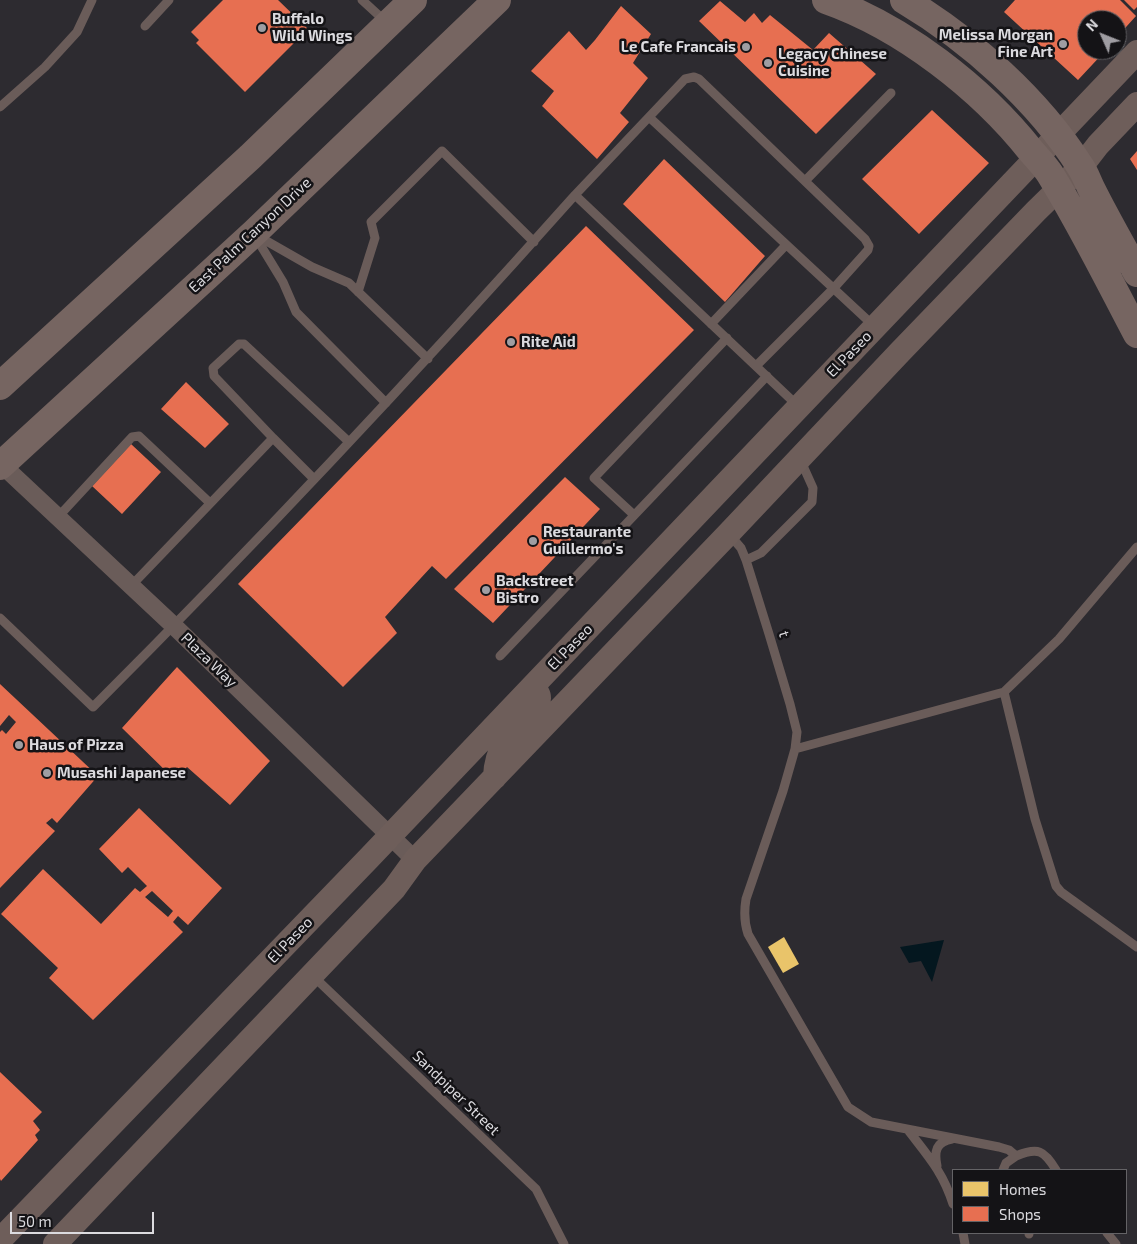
<!DOCTYPE html>
<style>
body{margin:0}
#map{position:relative;width:1137px;height:1244px;overflow:hidden;background:#2d2b30;font-family:"Exo 2",sans-serif}
canvas{display:block}
.legend{position:absolute;left:952px;top:1169px;width:175px;height:65px;box-sizing:border-box;background:#141316;border:1px solid #646366;margin:0;padding:6px 9px;list-style:none;font-size:15px;color:#dcdbdf}
.legend li{display:flex;align-items:center;gap:10px;height:25px}
.legend b{width:25px;border:1px solid #646366}
.north{position:absolute;left:1077px;top:10px;width:50px;height:50px;box-sizing:border-box;background:#141316;border:1px solid #646366;border-radius:50%;rotate:314deg;font-size:14px;font-weight:700;line-height:20px;text-align:center;color:#dcdbdf}
.north::after{content:'';display:block;margin:auto;width:18px;height:22px;background:#9f9da2;clip-path:polygon(50% 0,100% 100%,50% 72%,0 100%)}
.scale{position:absolute;left:10px;top:1212px;width:144px;height:22px;box-sizing:border-box;border:2px solid #dcdbdf;border-top:0;padding-left:6px;font-size:15px;line-height:18px;white-space:nowrap;color:#dcdbdf;-webkit-text-stroke:4px #141316;paint-order:stroke}
</style>
<div id="map">
<canvas width="1137" height="1244"></canvas>
<ul class="legend">
<li><b style="height:14px;background:#e9c46a"></b>Homes</li>
<li><b style="height:14px;background:#e76f51"></b>Shops</li>
</ul>
<div class="north">N</div>
<div class="scale">50 m</div>
</div>
<script>
const ctx = document.querySelector('canvas').getContext('2d');
ctx.lineJoin = 'round';
function fill(path, color) { ctx.fillStyle = color; ctx.fill(path, 'evenodd'); }
function strokePath(path, color, width, dash) { ctx.strokeStyle = color; ctx.lineWidth = width; ctx.lineCap = dash ? 'butt' : 'round'; ctx.setLineDash(dash || []); ctx.stroke(path); }
function label(font, color, halo, rows, align = 'center') {
  ctx.font = font + ' "Exo 2",sans-serif'; ctx.lineWidth = 5; ctx.setLineDash([]); ctx.textBaseline = 'middle'; ctx.strokeStyle = halo; ctx.fillStyle = color; for (const [text, x, y, turn = 0] of rows) {
    ctx.save(); ctx.translate(x, y); ctx.rotate((+turn || 0) * Math.PI / 180); ctx.textAlign = isNaN(turn) ? turn : align; if (halo) ctx.strokeText(text, 0, 0); ctx.fillText(text, 0, 0); ctx.restore();
  }
}
fill(new Path2D(`
 M944,940L932,982L921,961L909,963L900,947Z`), '#04171f');
fill(new Path2D(`
 M784,937L799,964L783,973L768,947Z`), '#e9c46a');
fill(new Path2D(`
 M223,0H278L308,29L245,92L196,43L199,40L191,32Z
 M1015,0H1120L1136,16L1117,37V20H1087V50H1106L1078,80L1004,12Z
 M1124,0H1137V7L1134,10Z
 M720,1L745,22L754,13L762,23L770,15L813,50L829,33L876,74L816,134L699,21Z
 M621,6L651,34L633,63L648,78L620,113L629,122L597,159L542,106L554,91L531,71L569,31L586,50L595,40Z
 M932,110L989,163L919,234L862,179Z
 M1137,151V170L1130,159Z
 M664,159L765,256L725,302L623,204Z
 M586,226L694,330L446,579L432,566L385,617L397,633L343,687L238,584Z
 M186,382L229,424L205,448L161,409Z
 M131,444L161,472L122,514L92,486Z
 M565,477L600,509L493,623L454,589Z
 M177,667L270,761L230,805L187,767L175,780L122,728Z
 M0,684L98,776L57,823L52,818L46,823L55,831L0,888V732L2,730L6,734L16,722L9,715L0,726Z
 M139,808L222,888L188,925L178,916L173,922L183,932L93,1020L49,978L58,968L1,914L43,869L101,924L135,888L140,892L147,886L128,867L122,873L99,849ZM152,891L173,911L168,917L145,897Z
 M0,1072L42,1112L33,1121L40,1130L35,1135L38,1140L1,1181L0,1179Z`), '#e76f51');
strokePath(new Path2D(`
 M362,0L386,22
 M145,26L169,0
 M0,107L45,67L77,32L92,0
 M649,117L685,79L694,77L699,79L865,239L869,246L868,250L833,289L756,366
 M805,181L891,93
 M256,235L312,267L349,283L428,359
 M255,236L283,282L296,312L386,403
 M358,292L375,238L371,222L442,151L534,242
 M711,324L786,245
 M798,406L575,195L649,117L875,327
 M273,438L314,479
 M634,515L594,478L727,338
 M58,517L132,437L139,436L210,503
 M729,534L741,548L746,560L769,634L790,704L797,732L795,749
 M746,560L761,553L812,502L813,488L800,459
 M131,586L273,438L214,376L213,368L239,344H244L349,442
 M0,618L93,707C259,541 419,370 575,195
 M500,656L767,376
 M1004,692L1035,819L1056,886L1061,892L1137,947
 M312,975L536,1189L564,1244
 M908,1130C928,1156 943,1172 953,1204
 M937,1166C934,1151 936,1142 952,1139
 M1003,1170L1006,1163L1016,1156
 M1056,1170C1044,1150 1038,1147 1016,1156L1009,1150L999,1147L871,1122L848,1107L748,934C744,922 744,911 746,899L783,791L795,749L1004,692L1059,639L1137,547
 M963,1233L965,1244
 M1029,1233V1234
 M1107,1233L1116,1244`), '#6a5c59', 9);
strokePath(new Path2D(`
 M0,463L174,626L415,860`), '#6a5c59', 18);
strokePath(new Path2D(`
 M495,777C496,743 515,730 537,707C541,697 539,694 533,686
 M0,1240L369,858L1137,52
 M55,1244L394,889L415,860L729,533L900,352L1036,211L1081,167L1098,145L1137,104`), '#6e5e5a', 24);
strokePath(new Path2D(`
 M826,0C903,27 981,88 1031,151C1038,159 1045,166 1050,174C1082,226 1109,281 1137,334
 M904,0C971,40 1038,100 1080,166C1085,173 1088,182 1092,190C1106,218 1122,246 1137,273
 M0,386L250,157L413,0
 M0,466L254,233L497,0`), '#766561', 28);
for (const [x, y, r, color] of [
 [262,28,5,"#9f9da2"],
 [1063,44,5,"#9f9da2"],
 [746,47,5,"#9f9da2"],
 [768,63,5,"#9f9da2"],
 [511,342,5,"#9f9da2"],
 [533,541,5,"#9f9da2"],
 [486,590,5,"#9f9da2"],
 [19,745,5,"#9f9da2"],
 [47,773,5,"#9f9da2"]
]) { const dot = new Path2D(); dot.arc(x, y, r, 0, 2 * Math.PI); ctx.fillStyle = color; ctx.fill(dot); strokePath(dot, '#141316', 2); }
label('bold 15px', '#dcdbdf', '#141316', [
 ["Buffalo",272,19],
 ["Wild Wings",272,36],
 ["Melissa Morgan",1053,35,"right"],
 ["Fine Art",1053,52,"right"],
 ["Le Cafe Francais",736,47,"right"],
 ["Legacy Chinese",778,54],
 ["Cuisine",778,71],
 ["Rite Aid",521,342],
 ["Restaurante",543,532],
 ["Guillermo's",543,549],
 ["Backstreet",496,581],
 ["Bistro",496,598],
 ["Haus of Pizza",29,745],
 ["Musashi Japanese",57,773]
], 'left');
label('15px', '#dcdbdf', '#141316', [
 ["East Palm Canyon Drive",250,235,-43],
 ["El Paseo",849,354,-46],
 ["t",784,634,73],
 ["El Paseo",570,647,-46],
 ["Plaza Way",209,660,44],
 ["El Paseo",290,940,-46],
 ["Sandpiper Street",456,1093,44]
]);
</script>
